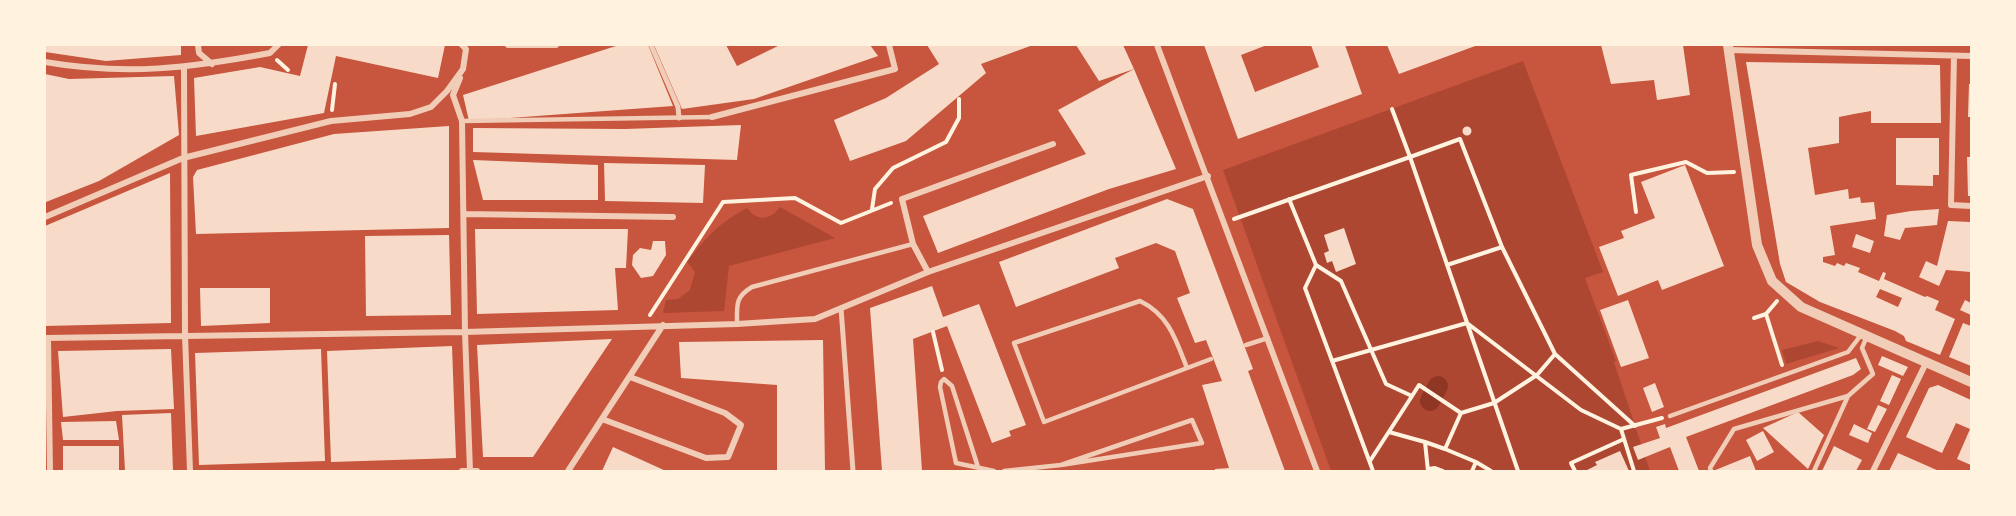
<!DOCTYPE html>
<style>
body{margin:0}
#map{position:relative;width:2016px;height:516px;overflow:hidden;background:#c8553d;font-family:Literata,serif}
canvas{display:block}
.frame{position:absolute;inset:0;border:46px solid #fff3e0;pointer-events:none}
</style>
<div id="map">
<canvas width="2016" height="516"></canvas>
<div class="frame"></div>
</div>
<script>
const ctx = document.querySelector('canvas').getContext('2d');
ctx.lineJoin = 'round';
function fill(path, color) { ctx.fillStyle = color; ctx.fill(path, 'evenodd'); }
function strokePath(path, color, width, dash) { ctx.strokeStyle = color; ctx.lineWidth = width; ctx.lineCap = dash ? 'butt' : 'round'; ctx.setLineDash(dash || []); ctx.stroke(path); }
fill(new Path2D(`
 M1523,61L1603,272L1585,278L1616,361L1614,362L1650,471H1331L1223,170Z
 M780,207L835,238L729,266L724,311L663,313L666,300L678,299L690,290L695,272L687,262C706,237 719,223 747,208C757,222 771,220 780,207Z
 M1818,341L1839,348L1786,364L1782,350Z`), '#ae4732');
strokePath(new Path2D(`
 M1430,401L1438,386`), '#8f3625', 20);
fill(new Path2D(`
 M45,45H181V55L106,61L45,52Z
 M308,45H445L438,78L336,56L324,113L196,136L194,78L260,67L300,76Z
 M619,45H648L673,106L469,121L463,95Z
 M654,45H726L737,66L780,45H870L878,56L754,99L682,109Z
 M927,45H1033L981,64L986,73L906,141L850,161L834,120L886,98L939,64Z
 M1076,45H1123L1134,69L1099,81Z
 M1204,45H1267L1241,55L1255,92L1319,67L1311,45H1345L1362,94L1238,139Z
 M1387,45H1478L1399,74Z
 M1601,45H1683L1690,95L1657,100L1654,80L1611,84Z
 M1746,62L1940,65L1941,123H1871V111L1854,114L1839,117V143L1808,148L1815,195L1848,189L1849,199L1860,197L1861,203L1874,202L1876,219L1830,226L1835,255L1823,257V262L1835,266L1837,263L1844,266L1846,263L1860,268L1858,272L1879,281L1883,272L1886,273L1884,279L1925,297L1927,296L1939,301L1935,310L1955,319L1940,355L1906,341L1904,336L1895,331L1820,302L1786,282L1780,264ZM1880,289L1902,298L1898,307L1876,297Z
 M1134,69L1176,169L1109,189L938,253L923,216L1086,154L1058,110Z
 M45,74L69,79L174,76L179,135L99,181L46,202Z
 M1969,84H1971V117H1968Z
 M741,125L737,160L473,152V128L625,129Z
 M449,126V228L196,234L193,177L197,170L334,134Z
 M1462.5 131a4.5 4.5 0 1 1 9 0a4.5 4.5 0 1 1-9 0Z
 M1896,138H1939V175H1933V186L1896,185Z
 M1967,157H1971V196H1968Z
 M473,160L598,165V200H483Z
 M604,163L705,165L703,203L605,201Z
 M1685,165L1724,266L1662,290L1658,280L1618,296L1599,247L1624,238L1621,231L1655,218L1641,182Z
 M170,173L171,323L45,326V226Z
 M1167,199L1193,209L1253,369L1248,371L1285,471H1215V469L1229,468L1202,385L1222,381L1206,340L1195,343L1177,298L1190,293L1175,251L1156,243L1115,258L1119,268L1016,307L999,262Z
 M1939,209L1937,225L1905,228L1900,240L1884,236L1887,215L1911,211Z
 M1948,221L1971,222V272L1946,270L1939,286L1919,277L1926,261L1937,266Z
 M1344,228L1356,264L1336,272L1332,261L1327,263L1324,253L1329,251L1324,235Z
 M475,229H628L626,268H615L618,310L477,314Z
 M1856,234L1874,241L1870,253L1852,247Z
 M449,235L451,315L366,316L365,236Z
 M653,241H665L666,255L653,276L641,278L632,265L633,255L640,248L651,250Z
 M932,286L943,317L979,304L1026,425L1009,431L1011,436L992,443L947,326L913,339L922,471H882L870,308Z
 M200,288H270V323L201,326Z
 M1628,300L1649,358L1621,367L1600,310Z
 M1965,300L1971,303V315L1960,310Z
 M1963,323L1971,326V366L1949,357Z
 M612,339L533,457H483L477,345Z
 M823,340L825,471H777V385L681,378L679,342Z
 M452,346L456,458L331,462L327,351Z
 M171,349L174,409L117,411L63,417L58,351Z
 M321,349L325,461L199,465L195,353Z
 M1882,356L1908,367L1903,376L1878,365Z
 M1856,358L1861,369L1853,375L1686,437L1699,471H1679L1670,447L1638,460L1633,447L1660,438L1656,427L1665,424L1666,428Z
 M1892,375L1901,379L1889,405L1880,401Z
 M1655,383L1664,407L1652,412L1643,388Z
 M1938,385L1971,400V465L1957,459L1970,429L1956,423L1942,453L1906,437L1929,388Z
 M1878,405L1887,409L1875,432L1867,429Z
 M1798,412L1824,435L1808,469L1763,428Z
 M171,413L173,471H125L122,415Z
 M116,421L119,440H63L61,422Z
 M1854,424L1872,433L1868,443L1849,435Z
 M1763,431L1774,452L1757,461L1746,440Z
 M63,446H119V471H63Z
 M1834,446L1862,460L1856,471H1822Z
 M613,447L666,471H602Z
 M1620,451L1629,471H1585L1597,465L1595,462Z
 M1898,453L1939,471H1889Z
 M1750,456L1756,471H1713Z`), '#f7dbc8');
strokePath(new Path2D(`
 M277,60L288,70
 M1392,109L1410,157L1460,139L1502,247L1555,354L1635,426
 M332,110L335,84
 M1289,199L1316,265L1341,281L1386,384L1412,396L1419,385L1461,413L1494,403L1537,375L1555,354
 M872,209L875,189L893,168L946,142L959,118V99
 M1636,212L1631,175L1686,162L1707,173L1734,172
 M1234,219L1410,157L1518,471
 M1316,265L1305,288L1373,471
 M1447,265L1502,247
 M1777,301L1766,314L1782,365
 M650,315L723,202L795,198L841,223L891,203
 M1754,318L1766,314
 M933,332L942,370
 M1332,361L1467,323L1581,410L1621,429
 M1461,413L1445,449L1476,462L1491,471
 M1389,432L1425,442
 M1370,461L1412,396
 M1428,469L1435,468L1443,471
 M1428,471L1425,442L1445,449
 M1472,471L1476,462
 M1575,471L1571,463L1624,439
 M1634,471L1621,429L1662,418`), '#fff3e0', 4);
strokePath(new Path2D(`
 M462,121L712,117
 M737,324C737,305 735,297 752,287L913,244
 M1246,345L1268,338
 M1187,368C1176,340 1169,315 1140,301L1014,343L1044,422L1211,359
 M1670,416L1848,352L1861,335
 M978,467L952,386L944,379L941,382L940,387L956,463L994,471
 M1004,471L1061,465L1202,443L1192,420L1061,465
 M1711,471L1710,468L1734,429L1848,396L1873,374L1862,348L1867,336
 M1814,471L1848,396`), '#f1ccb7', 4.5);
strokePath(new Path2D(`
 M651,45L678,107L679,118
 M841,308L853,471`), '#f1ccb7', 5);
strokePath(new Path2D(`
 M198,45L199,53L212,64
 M508,45H556
 M1157,45L1317,471
 M1729,50L1971,56
 M1954,56L1951,205L1971,206
 M45,62C127,76 190,68 270,53L278,45
 M184,67L185,335L190,471
 M460,78L453,95L462,121L465,332L470,471
 M712,117L895,69L889,45
 M464,214L673,217
 M45,217L183,158L331,121L410,114L431,107L447,91L463,69L466,49L462,45
 M928,272L913,244L902,199L1053,144
 M45,338L465,332L737,324L815,319L928,272L1208,176
 M48,338L50,471
 M602,419L706,458L728,457L741,425L725,413L630,377
 M462,471H477
 M568,471L663,325
 M1873,471L1926,363`), '#f1ccb7', 6);
strokePath(new Path2D(`
 M1728,45L1757,245L1772,281L1801,307L1971,382`), '#f1ccb7', 10);
</script>
